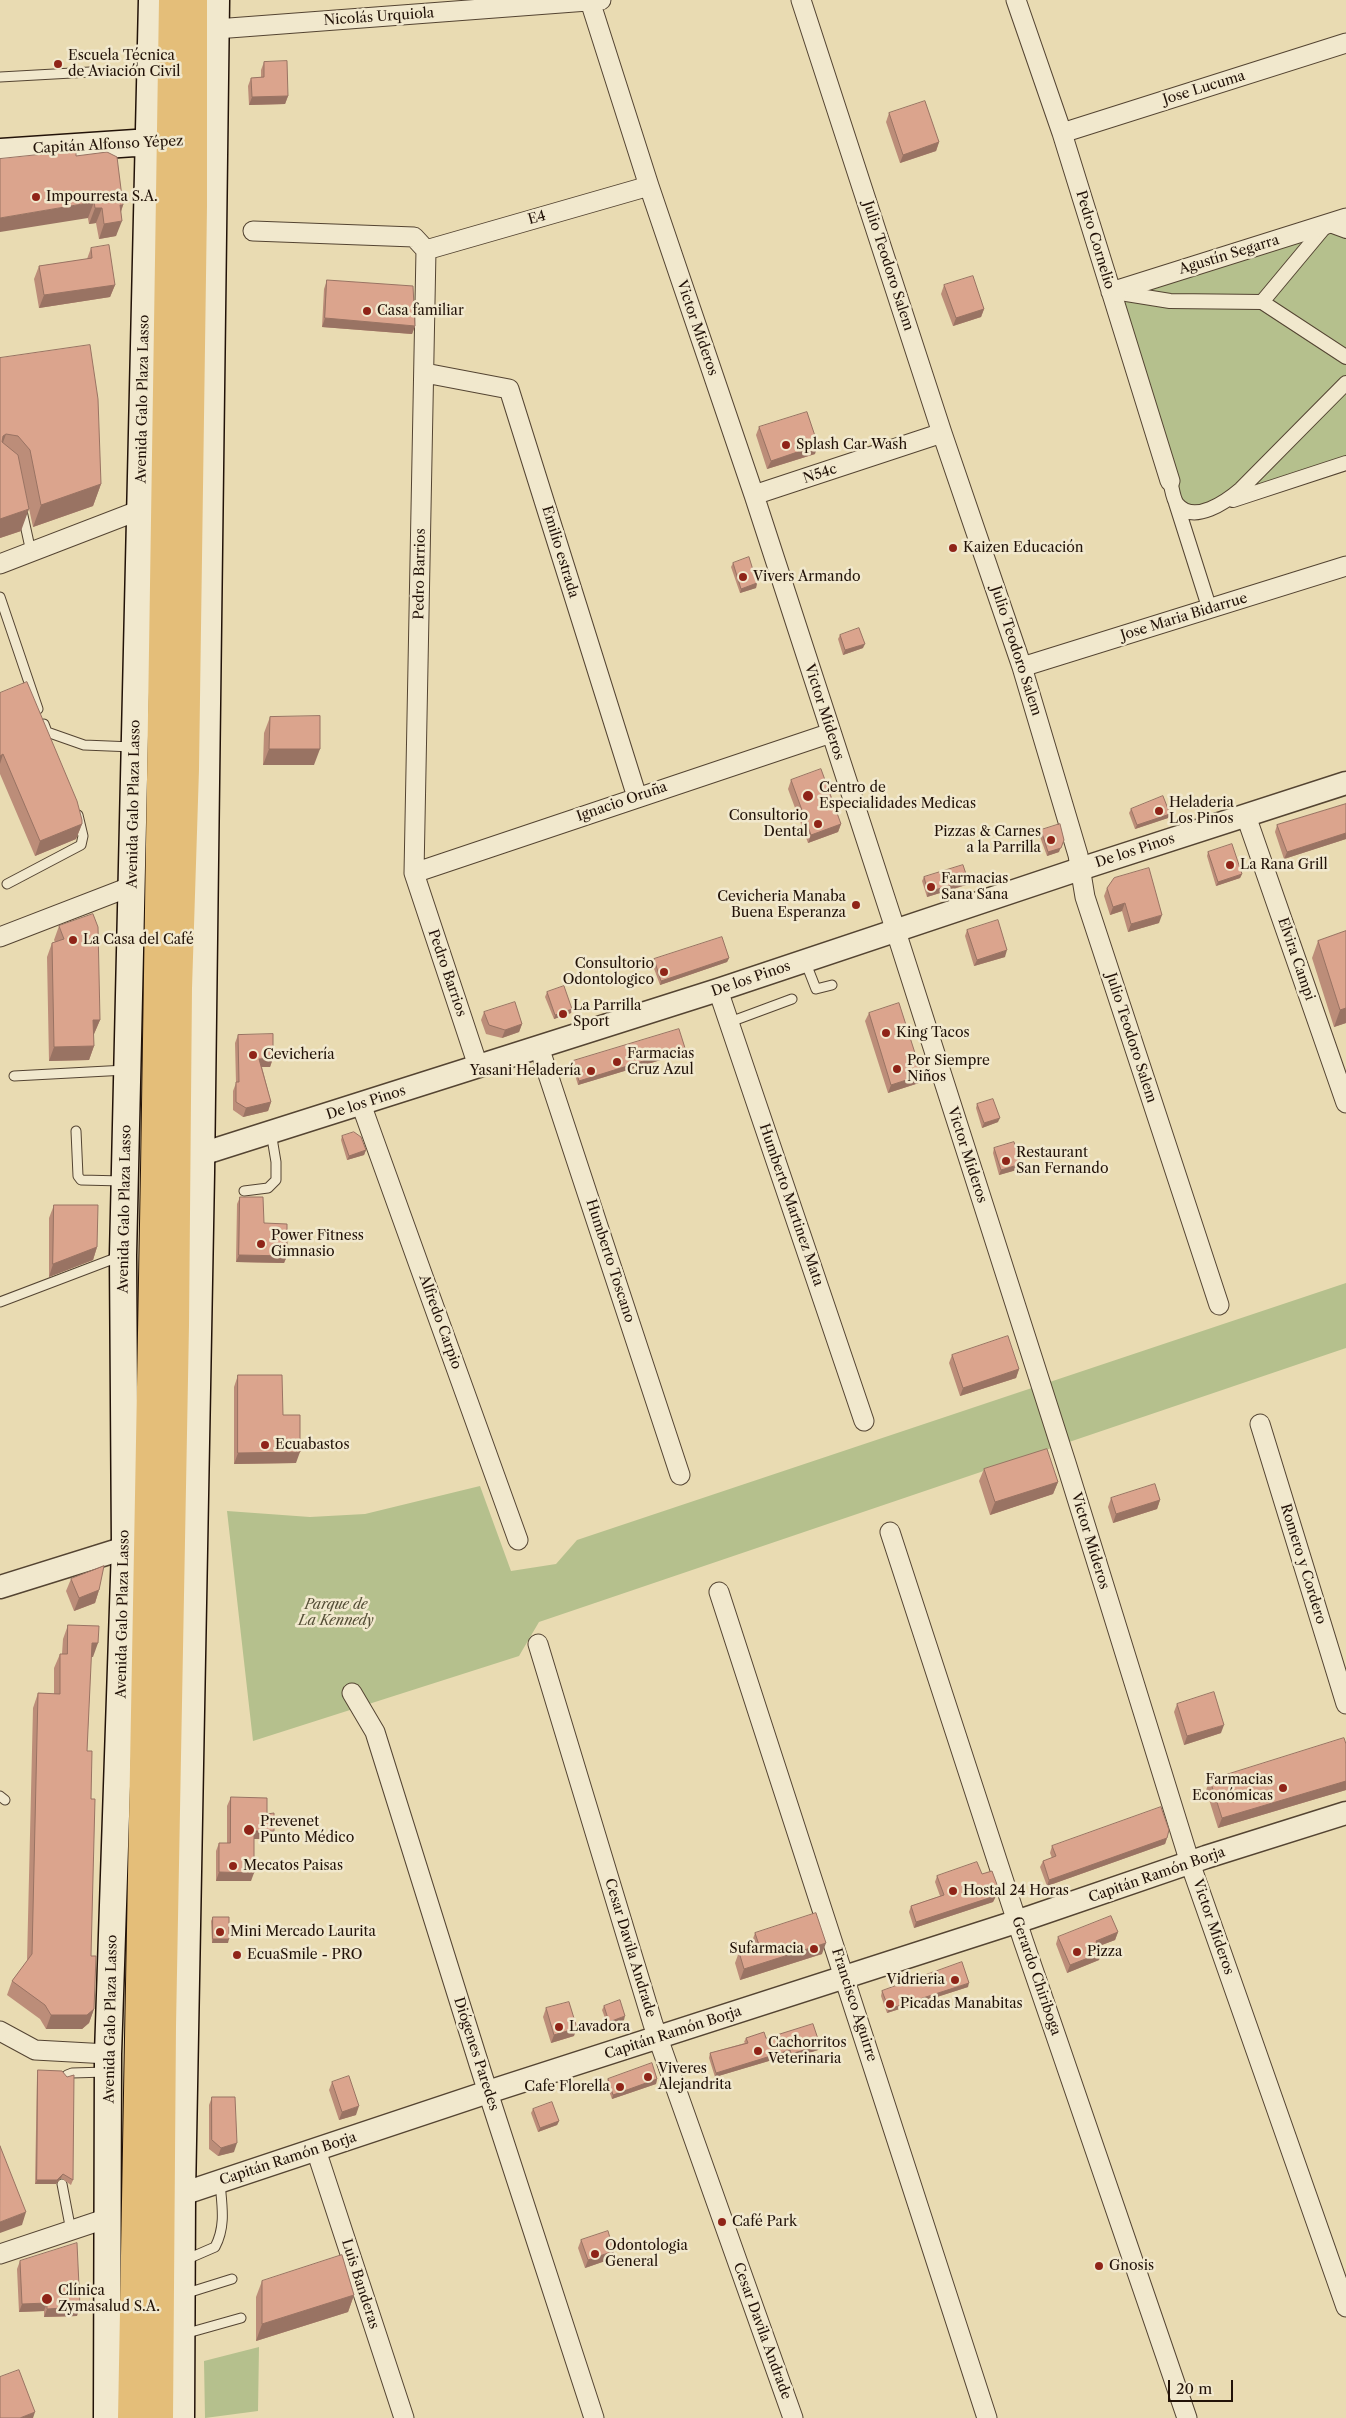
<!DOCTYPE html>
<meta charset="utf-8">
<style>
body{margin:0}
#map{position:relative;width:1346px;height:2418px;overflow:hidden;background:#e9dbb2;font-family:"Libre Caslon Text",serif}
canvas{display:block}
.scale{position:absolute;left:1168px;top:2380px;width:65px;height:22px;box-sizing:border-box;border:2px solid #221208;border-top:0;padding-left:6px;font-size:15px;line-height:18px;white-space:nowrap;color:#221208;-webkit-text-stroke:4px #f1e8cd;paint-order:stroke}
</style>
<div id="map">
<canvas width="1346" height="2418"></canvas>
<div class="scale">20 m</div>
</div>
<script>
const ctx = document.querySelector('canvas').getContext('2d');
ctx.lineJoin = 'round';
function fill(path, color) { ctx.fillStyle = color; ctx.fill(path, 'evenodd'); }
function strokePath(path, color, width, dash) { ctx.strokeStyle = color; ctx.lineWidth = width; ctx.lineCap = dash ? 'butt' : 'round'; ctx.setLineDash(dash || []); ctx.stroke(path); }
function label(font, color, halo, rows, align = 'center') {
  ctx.font = font + ' "Libre Caslon Text",serif'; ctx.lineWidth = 5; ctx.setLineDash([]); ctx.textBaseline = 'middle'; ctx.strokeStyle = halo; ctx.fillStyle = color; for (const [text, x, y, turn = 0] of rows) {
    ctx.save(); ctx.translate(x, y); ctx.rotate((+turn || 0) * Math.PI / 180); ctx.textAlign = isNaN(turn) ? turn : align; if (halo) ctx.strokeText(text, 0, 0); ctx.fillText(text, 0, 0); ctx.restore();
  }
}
fill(new Path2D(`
 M1346,218V462L1204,509L1177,502L1111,292Z
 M1346,1283V1348L539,1622L519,1656L253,1741L227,1511L310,1517L365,1514L480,1486L511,1571L556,1564L577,1540Z
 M259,2347L258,2411L205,2418L204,2361Z`), '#b5c08d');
const service = new Path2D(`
 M0,77L90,72
 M22,511L31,552
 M0,597L38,709
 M44,724L47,732L84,745L133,747
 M7,884L81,845L83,836L78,815
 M805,961L816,989L832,985
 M730,1022L792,999
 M14,1076L126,1070
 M76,1131L78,1176L81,1180L123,1181
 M244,1191L268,1188L276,1180V1162L271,1132
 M0,1302L121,1256
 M0,1796L5,1800
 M67,2075L72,2073L106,2072
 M62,2184L71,2231
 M185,2260L215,2247C226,2226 222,2206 220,2183
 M184,2294L232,2279
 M184,2334L241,2318`);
const pedestrian = new Path2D(`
 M1114,292L1170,301L1262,302L1346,357
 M1262,302L1327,224L1346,231
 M1170,481C1172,488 1173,499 1177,504C1194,525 1227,501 1241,489L1346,383
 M1233,500L1346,463
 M1176,503L1210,610`);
const minor = new Path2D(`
 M801,0L942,433L1022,667L1078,855L1085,897L1219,1305
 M1016,0L1062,133L1170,481
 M590,1L649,186L754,495L891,916L1066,1463L1190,1863L1346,2307
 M216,29L601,0
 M1062,133L1346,43
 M253,231L414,237L426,250L414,873L478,1066
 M426,250L649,186
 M1111,292L1346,218
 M425,373L509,389L637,797
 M754,495L942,433
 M0,564L140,510
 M1022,667L1346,566
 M1246,816L1346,1103
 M414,873L831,733
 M0,937L132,886
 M718,990L864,1421
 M539,1047L680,1475
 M361,1104L518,1540
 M1260,1424L1346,1704
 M890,1532L1023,1940L1187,2418
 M719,1592L987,2418
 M538,1644L653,2024L793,2418
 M352,1693L375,1732L483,2077L594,2418
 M0,2031L35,2050L108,2054
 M316,2150L404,2418
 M0,2254L108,2218`);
const tertiary = new Path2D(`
 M186,1159L718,990L1080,869L1346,783
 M0,1587L125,1548
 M167,2199L488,2092L1031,1917L1206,1857L1346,1813`);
const secondary = new Path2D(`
 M0,152L165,141
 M107,2418L108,2054L125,1548L123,1255L152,0
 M181,2418L182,2194L201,1173L216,0`);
const primary = new Path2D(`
 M132,2418L155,1170L173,0
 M159,2418L162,2026L175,1325L178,988L185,769L193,206V0`);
strokePath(service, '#544432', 11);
strokePath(pedestrian, '#544432', 16);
strokePath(minor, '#544432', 21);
strokePath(tertiary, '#544432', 25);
strokePath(secondary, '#221208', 29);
strokePath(primary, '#221208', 30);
strokePath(service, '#f1e8cd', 9);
strokePath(pedestrian, '#f1e8cd', 14);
strokePath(minor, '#f1e8cd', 19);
strokePath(tertiary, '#f1e8cd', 22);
strokePath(secondary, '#f1e8cd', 26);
strokePath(primary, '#e4be79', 28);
fill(new Path2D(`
 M264,62L288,96L285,104L249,105L248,86L251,78L261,77V70Z
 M889,113L939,142L936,151L900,163L886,122Z
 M76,156L123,205L121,212L116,236L99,239L96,223L89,224Z
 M91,248L115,285L110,297L39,308L34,279L39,266L87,259Z
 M327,280L415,326L412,334L322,327L324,289Z
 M944,285L984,309L981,317L953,326L941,294Z
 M0,358L101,484L93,506L33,527L21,472V531L0,538Z
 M759,427L815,454L767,469L756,435Z
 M733,563L757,583L756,588L740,593L731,567Z
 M840,635L863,648L843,655L838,639Z
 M0,693L82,824L76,839L35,856L0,774Z
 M270,717L314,765H263L264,733Z
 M791,780L841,824L838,832L808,843L788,789Z
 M1346,804V839L1284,859L1275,832L1277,825Z
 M1131,809L1170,814L1168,818L1135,829L1129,813Z
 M1041,830L1059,852L1047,856L1039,834Z
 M1208,852L1242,874L1240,878L1216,886L1207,856Z
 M924,877L968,880L966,885L927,897L922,881Z
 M1107,888L1159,923L1128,932L1122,911L1110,915L1104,896Z
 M59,926L100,1020L94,1034H93L94,1046L89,1060L49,1061L47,957L52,943L55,942L54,940Z
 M967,930L1005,957L974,966L965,936Z
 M1346,931V1023L1334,1027L1312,958L1318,941Z
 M729,958L727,962L660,985L652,963L654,959Z
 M547,992L572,1009L571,1013L554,1019L545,997Z
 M484,1012L522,1024L519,1032L502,1038L486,1034L481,1020Z
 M869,1013L922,1075L919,1083L888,1093L865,1021Z
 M238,1035L273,1058L270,1067H262L271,1102L268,1111L243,1117L233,1110V1091L236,1083L235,1043Z
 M684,1053L578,1085L572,1065L573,1061Z
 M977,1104L998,1122L982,1128L976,1108Z
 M342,1136L366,1150L364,1155L347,1160L341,1140Z
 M994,1148L1020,1169L999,1175L993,1153Z
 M240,1197L287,1256L284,1263L236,1262L237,1204Z
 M54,1205L97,1247L93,1260L49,1277V1218Z
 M952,1355L1019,1369L1016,1378L960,1396L949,1363Z
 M238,1375L283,1415L296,1463L234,1464V1387Z
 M984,1469L1058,1482L1053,1494L990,1515L979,1481Z
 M1111,1498L1160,1500L1157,1509L1113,1523L1108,1507Z
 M71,1579L99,1590L95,1603L74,1611L66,1591Z
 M68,1625L93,1657H91L87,1751L91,1799V1956L94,2009L89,2023L82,2029H46L40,2019L7,1995L12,1981L27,1961L33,1708L38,1693L54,1694V1668L60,1654H62L63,1639Z
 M1177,1704L1221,1733L1184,1745L1174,1712Z
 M1346,1744V1790L1218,1828L1206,1790L1210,1780Z
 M231,1797L267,1814L274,1831L270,1839H254L251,1881H216V1851L219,1843H227V1806Z
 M1167,1838L1165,1844L1047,1886L1040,1867L1043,1861L1052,1858L1050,1853L1052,1846Z
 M982,1874L996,1896L993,1902L914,1928L909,1912L911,1906L940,1896L935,1882L937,1876Z
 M213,1917L228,1943H212L211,1921Z
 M1118,1932L1115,1940L1099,1946L1101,1953L1099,1960L1067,1973L1056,1944L1058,1937Z
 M755,1933L822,1954L740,1980L735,1963L739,1952L752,1948L751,1944Z
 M968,1987L887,2013L881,1996L882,1991Z
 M604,2006L624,2020L608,2026L602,2010Z
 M546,2008L574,2036L551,2043L543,2017Z
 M746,2038H766L820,2045L818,2050L790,2059L789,2055L715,2077L709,2058L710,2053L745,2043L744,2042Z
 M38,2070L73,2180L71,2185L61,2178L56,2184H35L37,2075Z
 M608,2079H657L656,2084L612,2099L606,2083Z
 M332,2082L356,2115L339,2120L329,2090Z
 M212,2097L234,2152L218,2156L209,2149V2105Z
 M533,2109L559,2121L557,2125L538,2132L531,2113Z
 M581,2240L611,2259L585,2268L578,2248Z
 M20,2261L77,2316L44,2317V2311L19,2312L17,2269Z
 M262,2281L354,2295L348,2312L256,2341V2297Z`), '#bc8d79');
fill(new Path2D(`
 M288,96L285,104L249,105L252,97Z
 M939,142L936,151L900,163L903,155Z
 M94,202L88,218L0,232V218Z
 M120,205H123L118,220Z
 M95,208H102L96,223L89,224Z
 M122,221L116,236L99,239L104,224Z
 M115,285L110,297L39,308L44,295Z
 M984,309L981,317L953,326L956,318Z
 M325,318L415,326L412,334L322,327Z
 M6,434L0,451L3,436Z
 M818,445L815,454L767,469L771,461Z
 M101,484L93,506L33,527L41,505Z
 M29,509L21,531L0,538V519Z
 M757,583L756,588L740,593L741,589Z
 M865,644L863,648L843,655L845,650Z
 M269,749H320L314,765H263Z
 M3,754L0,764V756Z
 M1170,814L1168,818L1135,829L1137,825Z
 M82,824L76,839L35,856L40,841Z
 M841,824L838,832L808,843L811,835Z
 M1346,833V839L1284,859L1287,852Z
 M1064,840L1059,852L1047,856L1048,852Z
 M1242,874L1240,878L1216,886L1218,882Z
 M968,880L966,885L927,897L928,892Z
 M1125,903L1122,911L1110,915L1113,907Z
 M1162,915L1159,923L1128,932L1131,924Z
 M1007,950L1005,957L974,966L977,960Z
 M729,958L727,962L660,985L661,981Z
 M1346,1008V1023L1334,1027L1340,1010Z
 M572,1009L571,1013L554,1019L555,1015Z
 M93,1020H100L94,1034H88Z
 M522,1024L519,1032L502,1038L505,1030Z
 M94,1046L89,1060L49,1061L54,1047Z
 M685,1048L684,1053L578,1085L579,1081Z
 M273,1058L270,1067H256L259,1059Z
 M922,1075L919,1083L888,1093L891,1085Z
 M271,1102L268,1111L243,1117L246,1108Z
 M1000,1118L998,1122L982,1128L984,1123Z
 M366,1150L364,1155L347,1160L349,1156Z
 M1021,1164L1020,1169L999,1175L1001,1170Z
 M97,1247L93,1260L49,1277L53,1264Z
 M239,1255L287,1256L284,1263L236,1262Z
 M1019,1369L1016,1378L960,1396L963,1388Z
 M300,1452L296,1463L234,1464L238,1453Z
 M1058,1482L1053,1494L990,1515L995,1502Z
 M1160,1500L1157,1509L1113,1523L1116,1514Z
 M99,1590L95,1603L74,1611L79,1598Z
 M92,1643H98L93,1657H87Z
 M1224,1725L1221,1733L1184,1745L1187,1736Z
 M1346,1781V1790L1218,1828L1222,1818Z
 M254,1831H274L270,1839H251Z
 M1167,1838L1165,1844L1047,1886L1049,1880Z
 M219,1872L254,1873L251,1881H216Z
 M999,1890L993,1902L914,1928L916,1922Z
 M1118,1932L1115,1940L1094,1948L1096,1941Z
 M213,1939H229L228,1943H212Z
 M826,1943L822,1954L740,1980L744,1969Z
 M1101,1953L1099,1960L1067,1973L1070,1965Z
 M969,1983L968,1987L887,2013L889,2009Z
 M94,2009L89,2023L82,2029H46L51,2015Z
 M625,2016L624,2020L608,2026L609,2022Z
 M577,2028L574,2036L551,2043L554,2035Z
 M820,2045L818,2050L790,2059L791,2054Z
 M790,2050L789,2055L715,2077L716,2073Z
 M657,2079L656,2084L612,2099L613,2095Z
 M359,2106L356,2115L339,2120L342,2112Z
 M559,2121L557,2125L538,2132L540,2128Z
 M237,2143L234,2152L218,2156L221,2148Z
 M63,2174L61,2178L56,2184H35L37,2180Z
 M26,2212L22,2225L0,2233V2222Z
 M614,2251L611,2259L585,2268L588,2260Z
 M354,2295L348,2312L256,2341L262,2324Z
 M47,2303L44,2311L19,2312L22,2304Z
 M80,2307L77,2316L44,2317L47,2309Z
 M35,2412L33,2418H20Z`), '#997363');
const building = new Path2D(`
 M287,61L288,96L252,97L251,78L264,77V62Z
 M925,101L939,142L903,155L889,113Z
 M76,151V156L107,152L117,157L123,205H120L122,221L104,224L102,208H95L94,202L0,218V159Z
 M109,245L115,285L44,295L39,266L92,258L91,248Z
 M973,276L984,309L956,318L944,285Z
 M327,280L413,286L415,326L325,318Z
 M90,345L98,399L101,484L41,505L30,450L18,436L6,434L3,436L2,442L18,455L29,509L0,519V358Z
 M807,412L818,445L771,461L759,427Z
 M749,557L757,583L741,589L733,563Z
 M859,628L865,644L845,650L840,635Z
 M27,682L77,801L82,820V824L40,841L3,754L0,756V693Z
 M320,716V749H269L270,717Z
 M821,769L841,824L811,835L791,780Z
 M1163,796L1170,814L1137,825L1131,809Z
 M1346,804V833L1287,852L1277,825Z
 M1060,824L1064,840L1061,848L1048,852L1041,830Z
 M1232,844L1242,874L1218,882L1208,852Z
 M963,865L968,880L928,892L924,877Z
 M1149,868L1162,915L1131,924L1125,903L1113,907L1107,888L1114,878Z
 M93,914L98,927L100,1020H93L94,1046L54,1047L52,943L64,939L59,926Z
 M998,920L1007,950L977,960L967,930Z
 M1346,931V1008L1340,1010L1318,941Z
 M722,937L729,958L661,981L654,959Z
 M564,986L572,1009L555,1015L547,992Z
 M515,1002L522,1024L505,1030L489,1025L484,1012Z
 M899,1003L922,1075L891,1085L869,1013Z
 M679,1029L685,1048L579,1081L573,1061Z
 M273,1034V1058L259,1059L271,1102L246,1108L236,1102V1082H239L238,1035Z
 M993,1099L1000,1118L984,1123L977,1104Z
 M354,1132L361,1137L366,1150L349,1156L342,1136Z
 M1014,1142L1021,1164L1001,1170L994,1148Z
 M240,1197H263L264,1223L287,1224V1256L239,1255Z
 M54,1205H98L97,1247L53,1264Z
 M1008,1336L1019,1369L963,1388L952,1355Z
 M238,1375H282L283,1415H300V1452L238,1453Z
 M1047,1449L1058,1482L995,1502L984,1469Z
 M1155,1484L1160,1500L1116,1514L1111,1498Z
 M104,1566L99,1590L79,1598L71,1579Z
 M68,1625L99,1626L98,1643H92L87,1751H92L91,1799H95L91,1956H96L94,2009L87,2015H51L45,2005L12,1981L32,1954L38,1693L60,1694V1654H67Z
 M1214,1692L1224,1725L1187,1736L1177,1704Z
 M1344,1738L1346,1744V1781L1222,1818L1210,1780Z
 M231,1797L267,1798V1814L274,1813V1831H254V1873L219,1872V1843H230Z
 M1161,1807L1169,1830L1167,1838L1049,1880L1043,1861L1056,1856L1052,1846Z
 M977,1862L982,1874L992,1871L999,1890L995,1896L916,1922L911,1906L944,1895L937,1876Z
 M816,1913L826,1943L744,1969L739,1952L759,1945L755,1933Z
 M1111,1916L1118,1932L1096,1941L1101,1953L1070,1965L1058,1937Z
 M213,1917H229V1939H213Z
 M962,1962L969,1983L889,2009L882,1991Z
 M620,2000L625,2016L609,2022L604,2006Z
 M569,2002L577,2028L554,2035L546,2008Z
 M813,2024L820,2045L791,2054L790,2050L716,2073L710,2053L748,2043L746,2038L764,2032L766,2038Z
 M652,2063L657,2079L613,2095L608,2079Z
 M38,2070L62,2071L67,2077L74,2075L73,2180L63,2174L57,2180H37Z
 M349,2076L359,2106L342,2112L332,2082Z
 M212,2097H235L237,2143L221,2148L212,2140Z
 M552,2102L559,2121L540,2128L533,2109Z
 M0,2146L26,2212L0,2222Z
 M608,2231L614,2251L588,2260L581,2240Z
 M77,2243L80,2307L47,2309V2303L22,2304L20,2261Z
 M342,2255L354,2295L262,2324V2281Z
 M19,2370L35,2412L20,2418H0V2377Z`);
fill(building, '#dba48d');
strokePath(building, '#997363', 1);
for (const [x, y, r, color] of [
 [58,64,5,"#8f2418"],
 [36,197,5,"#8f2418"],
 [367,311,5,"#8f2418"],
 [786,445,5,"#8f2418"],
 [953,548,5,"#8f2418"],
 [743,577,5,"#8f2418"],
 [808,796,6,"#8f2418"],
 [1159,811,5,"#8f2418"],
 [818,824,5,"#8f2418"],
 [1051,840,5,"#8f2418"],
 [1230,865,5,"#8f2418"],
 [931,887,5,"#8f2418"],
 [856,905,5,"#8f2418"],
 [73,940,5,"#8f2418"],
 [664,972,5,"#8f2418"],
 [563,1014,5,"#8f2418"],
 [886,1033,5,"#8f2418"],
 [253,1055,5,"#8f2418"],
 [617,1062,5,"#8f2418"],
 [897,1069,5,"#8f2418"],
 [591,1071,5,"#8f2418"],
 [1006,1161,5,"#8f2418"],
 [261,1244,5,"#8f2418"],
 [265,1445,5,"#8f2418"],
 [1283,1788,5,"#8f2418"],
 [249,1830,6,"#8f2418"],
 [233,1866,5,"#8f2418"],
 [953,1891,5,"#8f2418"],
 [220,1932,5,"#8f2418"],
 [814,1949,5,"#8f2418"],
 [1077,1952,5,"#8f2418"],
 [237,1955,5,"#8f2418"],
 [955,1980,5,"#8f2418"],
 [890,2004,5,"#8f2418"],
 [559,2027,5,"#8f2418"],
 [758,2051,5,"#8f2418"],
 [648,2077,5,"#8f2418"],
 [620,2087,5,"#8f2418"],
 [722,2222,5,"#8f2418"],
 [595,2254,5,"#8f2418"],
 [1099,2266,5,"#8f2418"],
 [47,2299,6,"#8f2418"]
]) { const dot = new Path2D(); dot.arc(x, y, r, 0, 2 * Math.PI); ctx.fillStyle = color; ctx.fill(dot); strokePath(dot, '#f1e8cd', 2); }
label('14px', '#221208', '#f1e8cd', [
 ["Nicolás Urquiola",379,17,-4],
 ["Jose Lucuma",1204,88,-17],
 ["Capitán Alfonso Yépez",108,145,-3],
 ["E4",537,218,-16],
 ["Pedro Cornelio",1095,240,73],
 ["Agustín Segarra",1229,255,-17],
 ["Julio Teodoro Salem",888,266,72],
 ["Victor Mideros",697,328,71],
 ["Avenida Galo Plaza Lasso",143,399,-89],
 ["N54c",820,474,-18],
 ["Emilio estrada",560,552,73],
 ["Pedro Barrios",420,574,-89],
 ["Jose Maria Bidarrue",1184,617,-17],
 ["Julio Teodoro Salem",1016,651,72],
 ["Victor Mideros",824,712,72],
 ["Ignacio Oruña",622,802,-19],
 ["Avenida Galo Plaza Lasso",134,804,-89],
 ["De los Pinos",1135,851,-18],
 ["Elvira Campi",1296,959,71],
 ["Pedro Barrios",447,973,71],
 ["De los Pinos",751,979,-19],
 ["Julio Teodoro Salem",1131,1038,72],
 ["De los Pinos",366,1103,-18],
 ["Victor Mideros",967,1155,72],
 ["Humberto Martinez Mata",791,1205,71],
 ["Avenida Galo Plaza Lasso",125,1209,-89],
 ["Humberto Toscano",610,1261,72],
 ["Alfredo Carpio",440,1322,70],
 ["Victor Mideros",1090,1541,73],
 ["Romero y Cordero",1303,1564,73],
 ["Avenida Galo Plaza Lasso",123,1614,-89],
 ["Capitán Ramón Borja",1157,1875,-19],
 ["Victor Mideros",1213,1927,71],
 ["Cesar Davila Andrade",630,1948,73],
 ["Gerardo Chiriboga",1036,1976,71],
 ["Francisco Aguirre",854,2005,72],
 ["Avenida Galo Plaza Lasso",111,2019,-89],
 ["Capitán Ramón Borja",673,2033,-18],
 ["Diógenes Paredes",476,2054,72],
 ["Capitán Ramón Borja",288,2159,-18],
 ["Luis Banderas",360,2284,72],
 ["Cesar Davila Andrade",762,2331,70]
]);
label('14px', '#221208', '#f1e8cd', [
 ["Escuela Técnica",68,56],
 ["de Aviación Civil",68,72],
 ["Impourresta S.A.",46,197],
 ["Casa familiar",377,311],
 ["Splash Car Wash",796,445],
 ["Kaizen Educación",963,548],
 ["Vivers Armando",753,577],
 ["Centro de",819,788],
 ["Especialidades Medicas",819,804],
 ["Heladeria",1169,803],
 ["Los Pinos",1169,819],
 ["Consultorio",808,816,"right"],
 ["Dental",808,832,"right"],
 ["Pizzas & Carnes",1041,832,"right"],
 ["a la Parrilla",1041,848,"right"],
 ["La Rana Grill",1240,865],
 ["Farmacias",941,879],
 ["Sana Sana",941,895],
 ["Cevicheria Manaba",846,897,"right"],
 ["Buena Esperanza",846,913,"right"],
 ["La Casa del Café",83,940],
 ["Consultorio",654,964,"right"],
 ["Odontologico",654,980,"right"],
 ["La Parrilla",573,1006],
 ["Sport",573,1022],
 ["King Tacos",896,1033],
 ["Farmacias",627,1054],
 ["Cruz Azul",627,1070],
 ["Cevichería",263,1055],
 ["Por Siempre",907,1061],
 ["Niños",907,1077],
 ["Yasani Heladería",581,1071,"right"],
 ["Restaurant",1016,1153],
 ["San Fernando",1016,1169],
 ["Power Fitness",271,1236],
 ["Gimnasio",271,1252],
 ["Ecuabastos",275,1445],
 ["Farmacias",1273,1780,"right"],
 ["Económicas",1273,1796,"right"],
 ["Prevenet",260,1822],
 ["Punto Médico",260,1838],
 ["Mecatos Paisas",243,1866],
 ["Hostal 24 Horas",963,1891],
 ["Mini Mercado Laurita",230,1932],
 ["Sufarmacia",804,1949,"right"],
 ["Pizza",1087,1952],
 ["EcuaSmile - PRO",247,1955],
 ["Vidrieria",945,1980,"right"],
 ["Picadas Manabitas",900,2004],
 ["Lavadora",569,2027],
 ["Cachorritos",768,2043],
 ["Veterinaria",768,2059],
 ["Viveres",658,2069],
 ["Alejandrita",658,2085],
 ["Cafe Florella",610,2087,"right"],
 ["Café Park",732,2222],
 ["Odontologia",605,2246],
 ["General",605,2262],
 ["Gnosis",1109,2266],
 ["Clínica",58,2291],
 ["Zymasalud S.A.",58,2307]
], 'left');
label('italic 14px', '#554f37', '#f1e8cd', [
 ["Parque de",336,1605],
 ["La Kennedy",336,1621]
]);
</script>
